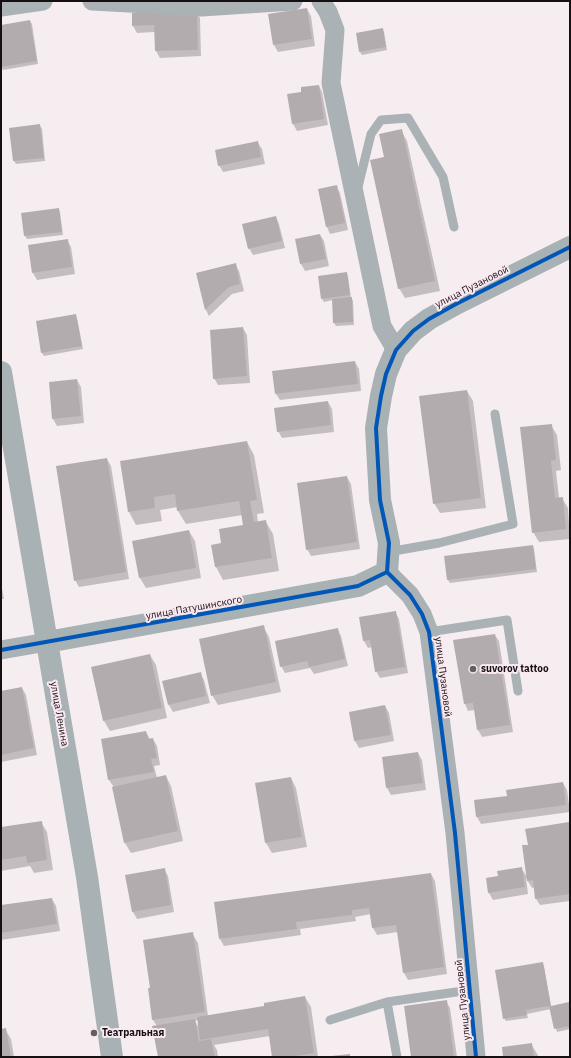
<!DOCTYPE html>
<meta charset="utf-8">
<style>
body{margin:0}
#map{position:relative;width:571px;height:1058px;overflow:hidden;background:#f6edf1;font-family:"IBM Plex Sans",sans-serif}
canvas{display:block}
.frame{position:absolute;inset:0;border:2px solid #161013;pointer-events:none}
</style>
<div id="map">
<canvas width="571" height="1058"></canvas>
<div class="frame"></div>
</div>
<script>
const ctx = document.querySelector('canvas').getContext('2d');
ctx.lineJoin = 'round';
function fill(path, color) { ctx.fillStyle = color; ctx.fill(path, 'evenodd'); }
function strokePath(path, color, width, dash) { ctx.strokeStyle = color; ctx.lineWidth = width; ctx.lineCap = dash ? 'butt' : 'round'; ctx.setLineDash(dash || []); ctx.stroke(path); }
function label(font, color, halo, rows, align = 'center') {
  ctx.font = font + ' "IBM Plex Sans",sans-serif'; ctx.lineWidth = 4; ctx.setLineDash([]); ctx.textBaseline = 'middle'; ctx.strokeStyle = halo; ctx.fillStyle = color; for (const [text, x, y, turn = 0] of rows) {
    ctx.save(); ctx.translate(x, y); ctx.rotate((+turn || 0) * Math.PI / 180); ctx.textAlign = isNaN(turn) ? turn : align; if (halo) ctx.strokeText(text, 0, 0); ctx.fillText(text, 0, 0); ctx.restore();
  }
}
fill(new Path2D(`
 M307,9L311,16L315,46L278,52L274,45Z
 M196,12L200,18L201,56L160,58L156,51L155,32L137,33L133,26Z
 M30,21L32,24L38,64L3,70L1,67V26Z
 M382,29L384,32L387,50L362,55L360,52Z
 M319,86L322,92L328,125L297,131L293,124L302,93Z
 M40,126L42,129L45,161L16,164L14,161L10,129Z
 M401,130L407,141L440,291L405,298L399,288L385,158Z
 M258,143L262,149L265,164L223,172L219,165Z
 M336,186L340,193L348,230L330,234L327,227Z
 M58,209L60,212L63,235L27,239L25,236Z
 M276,217L279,224L285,248L253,255L249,248Z
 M320,235L324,241L329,266L305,271L301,264Z
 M67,240L71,247L75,274L37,280L33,273L29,246Z
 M235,264L239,271L244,291L232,294L209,316L206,310L197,273Z
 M346,273L348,276L351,298L353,301L354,325L336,326L334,323L333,300L324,302L322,299Z
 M75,315L77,318L83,349L44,356L42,353L37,322Z
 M243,328L247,335L250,383L218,385L214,378Z
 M355,362L359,369L361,391L280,400L276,394Z
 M77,380L81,387L84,423L57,426L53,419Z
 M467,391L473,401L486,508L440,513L434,503Z
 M328,402L332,409L334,432L282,438L278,431Z
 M551,425L557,435L561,470L556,471L559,498H562L568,508L570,539L539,542L533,532Z
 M247,442L254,455L264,513L257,514L258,523L266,522L273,534L279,571L223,580L216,567L212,546L222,544L244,526L243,515L186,524L178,511V507L160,510L162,521L136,525L129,512L121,462Z
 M107,459L111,466L129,579L79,587L75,580Z
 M347,477L351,484L360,549L311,556L307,549Z
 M189,531L195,541L201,578L146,588L140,578L133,542Z
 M533,546L534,549L537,572L450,583L448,580L445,557Z
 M1,584L4,599H1Z
 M395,612L399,619L408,673L380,678L376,671L372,647L368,648L364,641Z
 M263,626L269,637L281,692L218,705L212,695Z
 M337,629L341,636L348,666L314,674L310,668L285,673L281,666Z
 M495,635L499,641L513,732L482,737L478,730L475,710L468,711L465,704L454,641Z
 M150,655L156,665L167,718L110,731L104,721Z
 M200,673L204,680L210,703L173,712L169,705Z
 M22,688L26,695L37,755L1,762V692Z
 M385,706L389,713L394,741L359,748L355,741Z
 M146,732L150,739H153L157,746L160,765L154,766L157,778L166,776L171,786L183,841L131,853L125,843L113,786L109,780L102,740Z
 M418,753L422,760L426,790L391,795L387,788Z
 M291,778L296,788L307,847L272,853L266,843L256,784Z
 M563,783L567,790L570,812L481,824L477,817L475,801L508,797Z
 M41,822L47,832L53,870L34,873L30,866L1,871V828Z
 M569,823L570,825V901L540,905L536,899L535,887L532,888L526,878L528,894L493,900L489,893L487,879L499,877L521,868L528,878L529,845Z
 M164,869L168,876L174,912L137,919L133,912L126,876Z
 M431,874L435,881L447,974L408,980L404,973L398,932L377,935L373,928L371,914L355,917L356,921L300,929L301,935L224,946L220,939Z
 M52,899L56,906L60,931L1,940V907Z
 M192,933L198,943L208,1016L264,1007L305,997L311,1007L318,1057H273L270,1036L214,1045L217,1050L218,1057H159L157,1026L153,1020L152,989ZM198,1020L199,1028L195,1021Z
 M542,963L544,966L551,1007L568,1003L570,1006V1029L557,1032L551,1009L527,1014L528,1018L506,1021L504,1018Z
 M446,1001L450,1008L457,1057H412Z
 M5,1029L11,1039L14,1057H1V1030Z
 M531,1044L539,1057H504Z`), '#0003');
fill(new Path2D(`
 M307,8L312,39L273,45L268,14Z
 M197,10L198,50L155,51L154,25L132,26V13Z
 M30,20L37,61L1,67V25Z
 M383,28L386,47L359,52L356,33Z
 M319,85L324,119L292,124L287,94L301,92V87Z
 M40,124L44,158L13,161L9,128Z
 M402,129L435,281L398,289L370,160L384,157L379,134Z
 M258,141L261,157L218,166L215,150Z
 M337,185L345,223L326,227L318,189Z
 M59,208L62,232L24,236L21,213Z
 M276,216L282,241L248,249L242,224Z
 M320,234L326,259L300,264L295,239Z
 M68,239L72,267L32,273L28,245Z
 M236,263L240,284L229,287L205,310L196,273Z
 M347,272L350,295L321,299L318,276Z
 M352,297L353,322L333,323L332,299Z
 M76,314L82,346L41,353L36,321Z
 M243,327L247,376L213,379L210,330Z
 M355,361L358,384L275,394L272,371Z
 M77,379L81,416L52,419L49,382Z
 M467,390L481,498L433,504L419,396Z
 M328,401L331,425L277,432L274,408Z
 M552,424L556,460L551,461L555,498L563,497L566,529L532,533L520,427Z
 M247,441L257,500L250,501L254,522L266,520L272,558L215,567L211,545L221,543L219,529L243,525L239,501L177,511L175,494L154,497L155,508L128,512L120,461Z
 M107,458L126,572L74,581L56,466Z
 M347,476L357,542L306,550L297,483Z
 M189,530L196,568L139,578L132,541Z
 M533,545L536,569L447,580L444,556Z
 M396,611L405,667L375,672L370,640L363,641L359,617Z
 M264,625L276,682L211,696L199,639Z
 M338,628L345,659L309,667L307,661L280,667L275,641Z
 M495,634L510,725L477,730L473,703L464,704L453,640Z
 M150,654L162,708L103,721L91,667Z
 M201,672L206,696L168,705L162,681Z
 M22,687L34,748L1,755V691Z
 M385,705L391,735L354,741L349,712Z
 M146,731L148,739L153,738L157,758L151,759L154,772L108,780L101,739Z
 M418,752L423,783L386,788L382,757Z
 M166,775L178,831L124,843L112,787Z
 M291,777L302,837L265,843L255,783Z
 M563,782L566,805L476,817L474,800L507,796L506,790Z
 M42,821L47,860L27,863L26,856L1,860V827Z
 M569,822L570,894L535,899L533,880L527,881L522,845H528L525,829Z
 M522,867L525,887L488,893L486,878L498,876L497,871Z
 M165,868L171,905L132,912L125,875Z
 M431,873L444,967L403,973L396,925L372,928L369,908L352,910V915L296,922L297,929L219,939L214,902Z
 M52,898L57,924L1,933V905Z
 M193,932L205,1012L152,1020L148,988H150L143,940Z
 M543,962L551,1006L569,1002L570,1026L554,1029L549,1006L526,1010L527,1015L503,1019L495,970Z
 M305,996L314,1053L289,1057H272L268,1029L200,1040L197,1017L264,1006V1003Z
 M447,1000L454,1057H411L404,1006Z
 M195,1019L199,1041L211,1039L215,1057H158L152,1026Z
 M6,1028L11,1057H1V1029Z
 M532,1043L534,1057H503L502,1047Z
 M350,1054V1057H331V1056Z`), '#b3acaf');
strokePath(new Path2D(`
 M358,187L371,134L381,120L408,118L443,177L454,227
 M388,552L439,543L513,524L495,414
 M429,632L507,620L518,691
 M387,1002L397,1057
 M330,1020L387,1002L470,990`), '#aab2b5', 9);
strokePath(new Path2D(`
 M92,1L202,7L293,1
 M321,1L328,12L335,30L331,83L382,326L396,350
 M1,7L43,1
 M387,572L410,595L422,614L429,632L455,833L476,1057
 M1,650L47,642`), '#aab2b5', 19);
strokePath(new Path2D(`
 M1,372L87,877L112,1057
 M47,642L358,586L387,572L389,543L380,500L376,428L381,396L386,374L396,350L413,331L429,319L456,304L570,247`), '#a8b1b3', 22);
strokePath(new Path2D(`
 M1,650L358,586L387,572
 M476,1057L455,833L429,632L422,614L410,595L387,572L389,543L380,500L376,428L381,396L386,374L396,350L413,331L429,319L456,304L570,247`), '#0057b8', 4);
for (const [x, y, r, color] of [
 [473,669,4,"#645d61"],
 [94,1033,4,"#645d61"]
]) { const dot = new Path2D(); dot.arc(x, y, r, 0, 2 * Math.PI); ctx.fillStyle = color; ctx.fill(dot); strokePath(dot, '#fae9f1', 1.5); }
label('10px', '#161013', '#fae9f1', [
 ["улица Пузановой",472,287,-27],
 ["улица Патушинского",194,608,-10],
 ["улица Пузановой",443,677,83],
 ["улица Ленина",59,714,80],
 ["улица Пузановой",463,1000,-96]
]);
label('bold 10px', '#161013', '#fae9f1', [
 ["suvorov tattoo",481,669],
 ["Театральная",102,1033]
], 'left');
</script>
